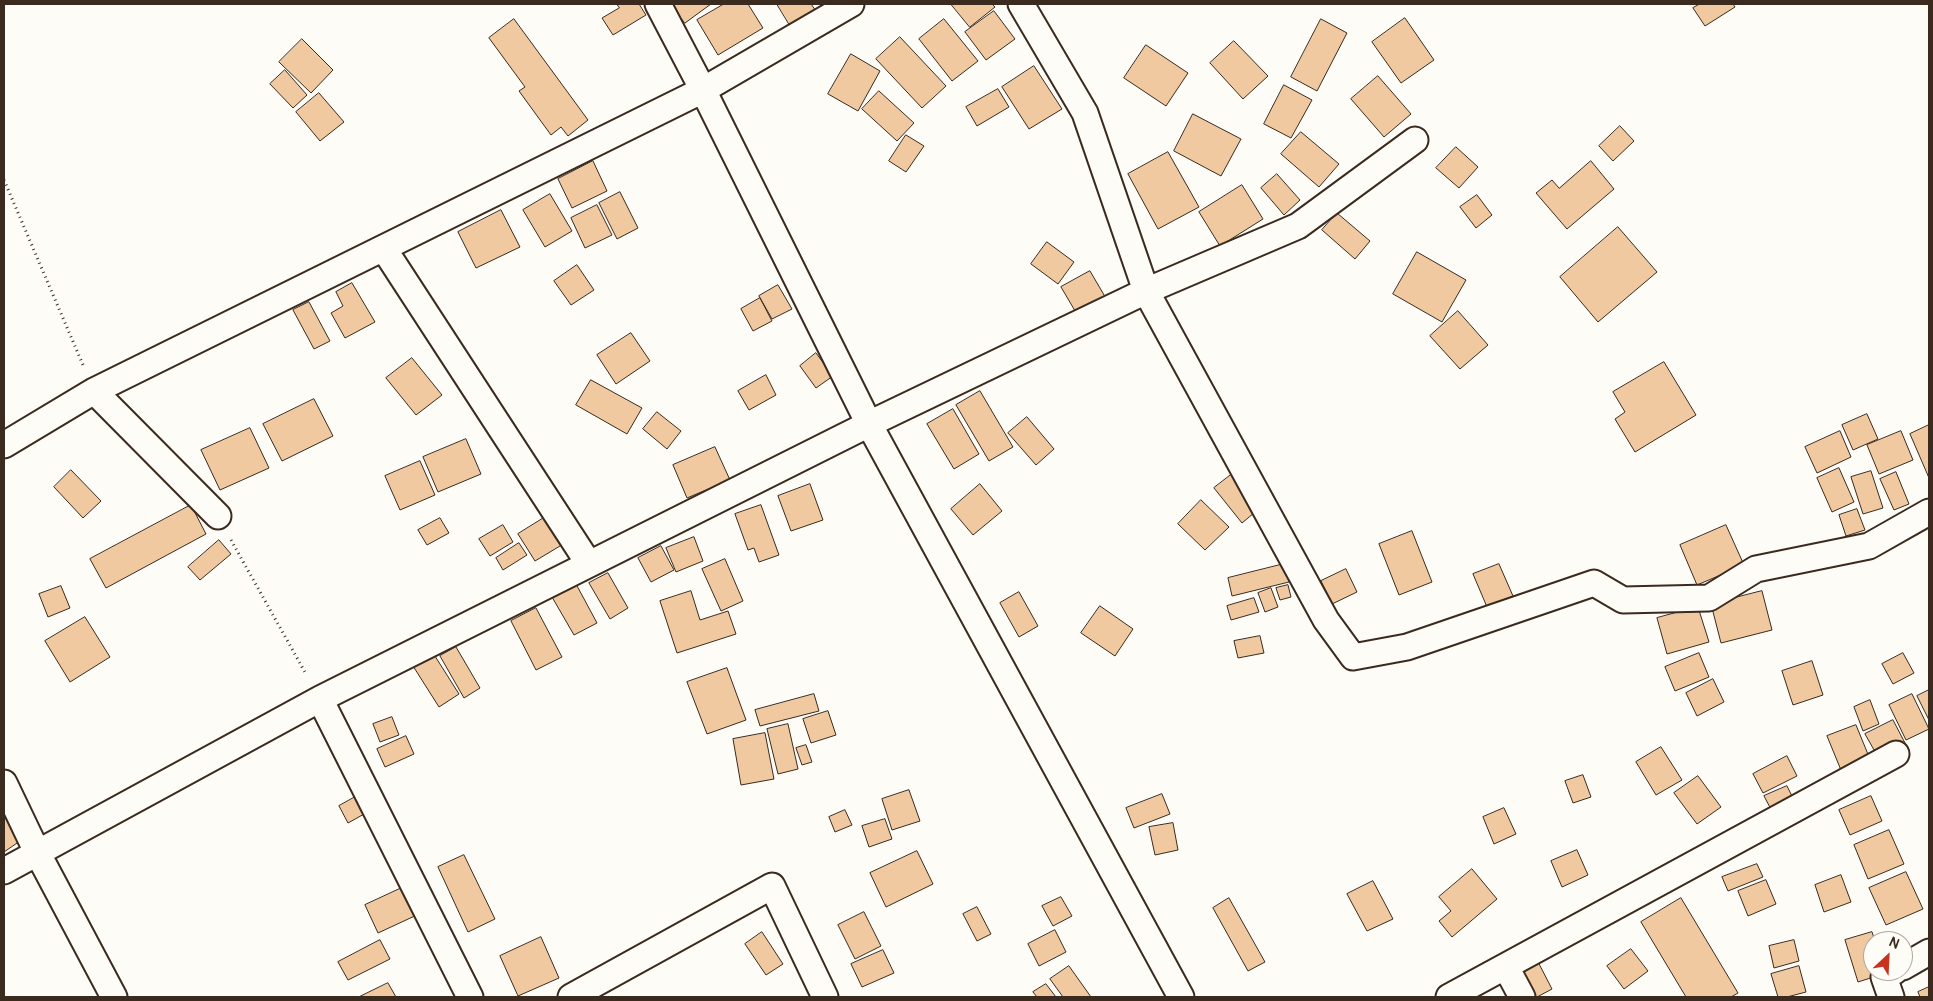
<!DOCTYPE html>
<style>
body{margin:0}
#map{position:relative;width:1933px;height:1001px;overflow:hidden;background:#fdfcf7;font-family:Pangolin,sans-serif}
canvas{display:block}
.frame{position:absolute;inset:0;border:5px solid #3b2a1e;pointer-events:none}
.north{position:absolute;left:1863px;top:931px;width:50px;height:50px;box-sizing:border-box;background:#fdfcf7;border:1px solid #afa8a0;border-radius:50%;rotate:25deg;font-size:14px;font-weight:700;line-height:20px;text-align:center;color:#3b2a1e}
.north::after{content:'';display:block;margin:auto;width:18px;height:22px;background:#c8321e;clip-path:polygon(50% 0,100% 100%,50% 72%,0 100%)}
</style>
<div id="map">
<canvas width="1933" height="1001"></canvas>
<div class="frame"></div>
<div class="north">N</div>
</div>
<script>
const ctx = document.querySelector('canvas').getContext('2d');
ctx.lineJoin = 'round';
function fill(path, color) { ctx.fillStyle = color; ctx.fill(path, 'evenodd'); }
function strokePath(path, color, width, dash) { ctx.strokeStyle = color; ctx.lineWidth = width; ctx.lineCap = dash ? 'butt' : 'round'; ctx.setLineDash(dash || []); ctx.stroke(path); }
const building = new Path2D(`
 M617,4H639L646,15L613,35L602,18L619,8Z
 M671,4H711L685,23Z
 M724,4H748L763,28L718,55L697,20Z
 M777,4H811L816,11L791,27Z
 M951,4H992L995,7L970,27Z
 M1700,4H1733L1735,7L1705,26L1693,8Z
 M994,11L1015,39L986,60L965,32Z
 M1405,18L1434,60L1401,83L1372,42Z
 M514,19L588,120L568,136L561,127L551,135L519,91L525,87L489,38Z
 M944,19L978,61L952,81L919,39Z
 M1321,19L1347,33L1317,91L1291,77Z
 M900,37L946,86L922,108L876,59Z
 M302,39L333,70L311,93L279,62Z
 M1234,41L1268,76L1243,99L1210,63Z
 M1146,45L1188,73L1166,106L1124,78Z
 M851,54L880,71L858,111L828,94Z
 M1034,66L1062,109L1029,129L1002,87Z
 M285,70L307,95L293,108L270,84Z
 M1378,76L1411,114L1384,137L1351,99Z
 M1284,85L1312,100L1291,138L1264,124Z
 M998,89L1009,107L977,126L966,107Z
 M879,91L914,123L897,141L862,109Z
 M319,93L344,122L320,141L296,112Z
 M1193,114L1241,139L1221,176L1174,151Z
 M1620,126L1634,141L1613,161L1599,146Z
 M1301,132L1339,164L1319,187L1281,154Z
 M906,135L924,146L906,172L889,161Z
 M1456,147L1478,167L1459,188L1436,168Z
 M1168,152L1199,207L1158,229L1128,174Z
 M593,161L607,191L572,208L558,179Z
 M1591,161L1614,189L1567,229L1536,193L1552,180L1559,188Z
 M1277,174L1300,200L1284,215L1261,188Z
 M1242,185L1263,219L1220,246L1199,212Z
 M620,192L638,228L617,239L599,203Z
 M550,194L572,231L545,247L523,210Z
 M1477,195L1492,215L1476,228L1460,207Z
 M597,205L612,235L585,248L571,218Z
 M501,210L520,247L476,268L458,232Z
 M1337,213L1370,241L1355,259L1322,230Z
 M1618,227L1657,272L1598,322L1560,277Z
 M1047,242L1074,262L1058,284L1031,264Z
 M1417,252L1466,280L1442,322L1393,294Z
 M577,265L594,290L571,305L554,281Z
 M1090,271L1107,300L1078,316L1061,287Z
 M352,283L375,322L345,338L331,313L343,306L336,292Z
 M778,285L792,309L772,319L759,296Z
 M760,298L772,321L753,331L741,309Z
 M309,302L330,341L314,349L293,310Z
 M1458,311L1488,345L1460,369L1430,336Z
 M631,333L650,361L616,384L597,355Z
 M816,353L833,376L816,388L800,366Z
 M412,358L442,395L416,415L386,378Z
 M1664,362L1696,415L1635,452L1615,419L1625,412L1613,392Z
 M766,375L776,395L749,410L738,391Z
 M591,380L642,408L627,434L576,405Z
 M980,391L1013,447L989,461L956,405Z
 M314,399L333,436L282,461L263,424Z
 M953,409L979,454L954,469L927,424Z
 M657,412L681,431L667,449L643,429Z
 M1867,414L1878,439L1853,450L1842,425Z
 M1027,417L1054,449L1036,465L1008,433Z
 M1929,425V478L1910,434Z
 M250,428L269,468L220,490L201,450Z
 M1840,431L1851,457L1817,473L1805,447Z
 M1901,431L1913,460L1879,474L1867,445Z
 M466,439L481,474L438,492L423,457Z
 M715,447L730,480L687,498L673,465Z
 M420,461L435,495L400,510L385,476Z
 M1839,468L1854,502L1832,512L1817,478Z
 M71,470L101,501L83,518L54,487Z
 M1871,471L1883,508L1863,514L1851,477Z
 M1896,472L1909,504L1894,510L1880,479Z
 M1232,474L1260,508L1242,523L1214,488Z
 M810,484L823,520L791,531L778,496Z
 M980,484L1002,511L973,535L951,509Z
 M1201,500L1229,527L1205,550L1178,524Z
 M191,505L206,534L106,588L90,559Z
 M761,505L779,555L759,562L754,548L748,550L735,514Z
 M1857,509L1865,530L1846,536L1839,515Z
 M547,516L565,543L535,561L518,534Z
 M440,518L449,533L427,545L418,530Z
 M503,525L513,542L490,556L479,539Z
 M1726,525L1744,565L1697,585L1680,545Z
 M1412,531L1432,582L1399,595L1379,544Z
 M694,537L703,561L676,572L666,548Z
 M219,540L231,554L200,580L188,567Z
 M519,543L527,555L503,570L496,558Z
 M661,546L674,570L651,582L638,558Z
 M725,559L743,601L721,611L702,569Z
 M1284,564L1289,582L1232,596L1228,578Z
 M1499,564L1513,596L1487,607L1473,574Z
 M1346,569L1357,592L1332,604L1321,581Z
 M608,573L628,608L610,619L589,583Z
 M576,584L597,623L574,635L552,597Z
 M1288,585L1291,597L1280,600L1276,588Z
 M61,586L70,608L48,617L39,594Z
 M1271,588L1278,607L1265,612L1258,593Z
 M691,591L700,620L728,611L736,634L677,653L660,601Z
 M1762,591L1772,630L1721,643L1711,604Z
 M1019,592L1038,626L1019,637L1000,603Z
 M1254,598L1259,612L1231,620L1227,606Z
 M1100,606L1133,629L1115,656L1081,633Z
 M1698,607L1709,642L1667,654L1657,618Z
 M536,608L562,657L536,670L511,621Z
 M85,617L110,657L70,682L45,641Z
 M1260,636L1264,653L1238,658L1234,641Z
 M456,647L480,688L464,698L440,656Z
 M433,653L459,694L439,707L413,666Z
 M1699,653L1709,677L1675,691L1665,667Z
 M1903,653L1914,673L1893,684L1882,664Z
 M1812,661L1823,695L1793,705L1782,671Z
 M727,668L746,720L707,734L687,682Z
 M1713,679L1724,702L1697,716L1686,693Z
 M1929,690V720L1917,696Z
 M814,694L819,711L760,726L755,710Z
 M1912,694L1929,729L1906,740L1889,705Z
 M1870,700L1879,724L1863,731L1854,707Z
 M828,711L836,735L811,743L803,719Z
 M392,717L399,735L380,742L373,724Z
 M1893,720L1905,743L1878,757L1865,734Z
 M788,724L798,769L778,774L767,729Z
 M1856,725L1872,764L1843,775L1827,736Z
 M765,733L774,779L741,785L733,739Z
 M406,736L414,754L385,767L377,749Z
 M806,745L812,762L802,765L796,748Z
 M1661,747L1682,780L1656,795L1636,762Z
 M1787,756L1797,776L1763,793L1753,774Z
 M1583,775L1591,797L1573,803L1565,781Z
 M1698,776L1721,807L1697,824L1674,793Z
 M1787,786L1796,804L1774,815L1764,796Z
 M909,790L920,821L892,830L882,799Z
 M1162,794L1170,814L1134,828L1126,808Z
 M357,796L366,813L348,823L339,806Z
 M1871,796L1882,821L1850,835L1839,810Z
 M1504,808L1516,834L1494,844L1483,817Z
 M4,810L23,839L4,852Z
 M845,810L852,825L835,832L829,817Z
 M885,819L892,839L869,847L862,826Z
 M1173,823L1178,850L1155,855L1149,827Z
 M1889,830L1904,864L1868,879L1854,845Z
 M1577,850L1588,875L1562,887L1551,861Z
 M917,851L933,884L886,907L870,873Z
 M464,855L495,919L468,932L438,867Z
 M1757,864L1763,877L1728,891L1722,877Z
 M1472,869L1497,899L1452,937L1439,921L1451,911L1439,897Z
 M1906,872L1923,909L1886,925L1869,888Z
 M1841,875L1851,902L1824,912L1815,885Z
 M1766,880L1776,904L1748,916L1738,891Z
 M1373,881L1393,919L1367,931L1347,894Z
 M406,886L419,914L378,933L365,905Z
 M1061,897L1072,916L1053,926L1042,906Z
 M1229,898L1265,962L1248,971L1213,908Z
 M1681,898L1738,993L1731,997H1686L1641,922Z
 M977,907L991,934L977,941L963,914Z
 M864,912L881,946L855,959L838,925Z
 M1055,930L1066,952L1039,966L1028,944Z
 M762,932L783,964L766,975L745,944Z
 M1872,932L1875,941H1873V971H1885L1886,973L1858,982L1845,940Z
 M541,937L559,978L518,996L500,956Z
 M380,940L390,959L348,980L338,962Z
 M1794,940L1799,961L1774,968L1769,946Z
 M1631,949L1648,971L1624,989L1607,966Z
 M883,950L894,973L862,987L851,964Z
 M1535,956L1552,989L1537,997H1530L1515,967Z
 M1069,966L1091,997H1063L1050,979Z
 M1799,966L1806,992L1787,997H1778L1771,974Z
 M388,983L396,997H359Z
 M1046,984L1056,997H1037L1033,992Z
 M1929,987V997H1920L1918,992Z`);
fill(building, '#f0c9a0');
strokePath(building, '#3b2a1e', 1);
const minor = new Path2D(`
 M658,4L703,90L869,424L1181,997
 M1021,4L1085,113L1146,291L1326,620L1353,657L1407,647L1594,583L1623,600L1709,598L1756,569L1869,546L1929,512
 M384,249L589,564
 M94,391L218,516
 M4,445L94,391L703,90L851,4
 M320,699L470,997
 M4,783L37,852L114,997
 M4,871L320,699L869,424L1146,291L1298,226L1415,140
 M1506,967L1522,997
 M1903,967L1929,952
 M571,997L772,886L825,997
 M1449,997L1896,754
 M1891,997L1884,977L1895,971`);
strokePath(minor, '#3b2a1e', 29);
strokePath(new Path2D(`
 M4,180L83,365
 M231,540L306,674`), '#3b2a1e', 3, [1, 4]);
strokePath(minor, '#fdfcf7', 25);
</script>
